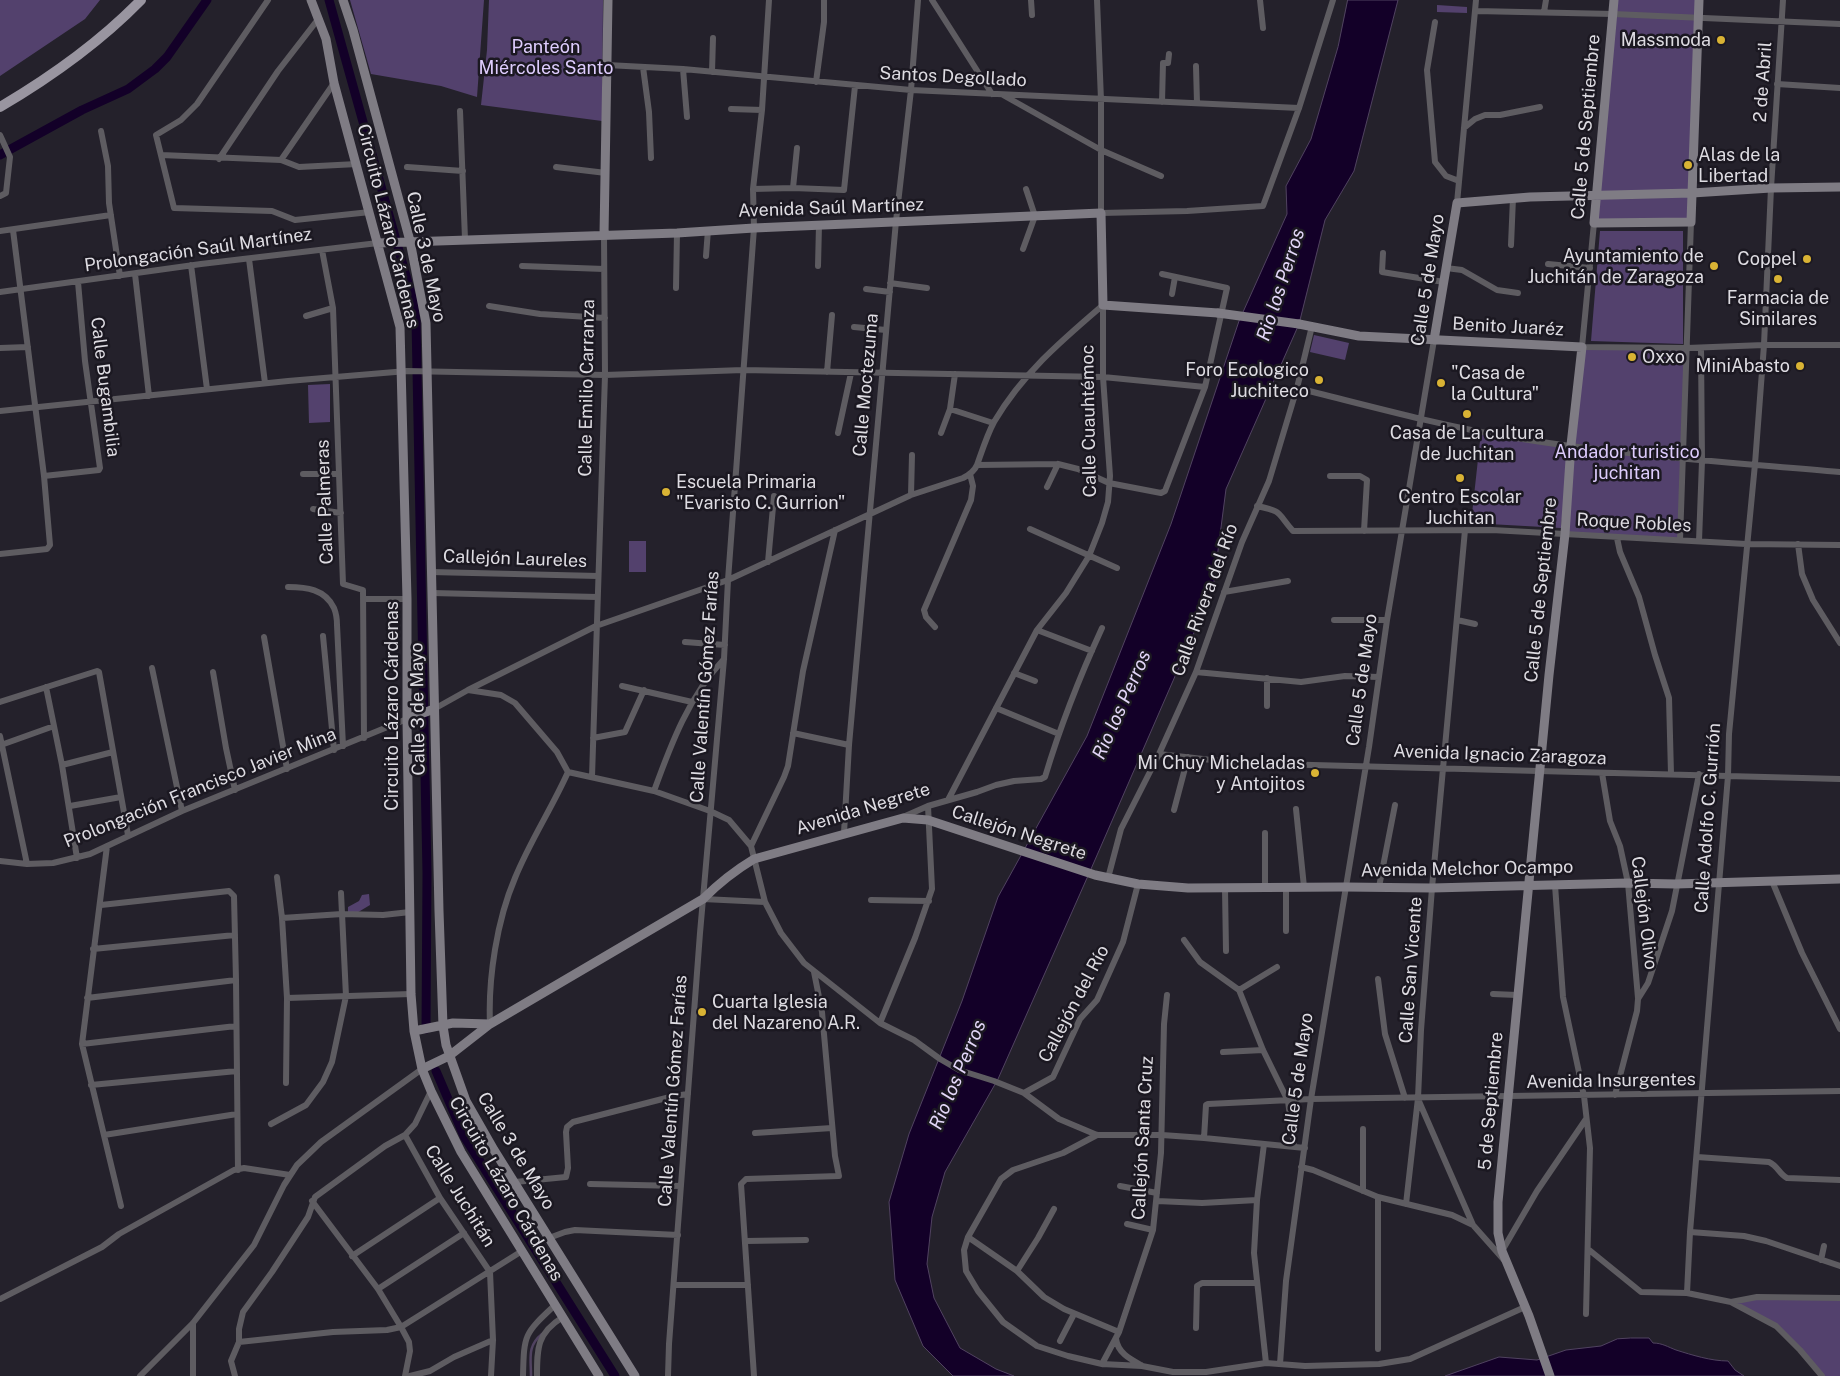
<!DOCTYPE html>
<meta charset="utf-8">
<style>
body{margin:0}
canvas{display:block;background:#24212b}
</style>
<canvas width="1840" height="1376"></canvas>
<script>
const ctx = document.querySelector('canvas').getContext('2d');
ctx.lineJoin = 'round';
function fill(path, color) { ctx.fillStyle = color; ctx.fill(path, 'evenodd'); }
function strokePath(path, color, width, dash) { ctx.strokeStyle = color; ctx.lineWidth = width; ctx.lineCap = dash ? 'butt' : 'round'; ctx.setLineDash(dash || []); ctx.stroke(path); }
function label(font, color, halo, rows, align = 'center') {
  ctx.font = font + ' "Public Sans",sans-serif'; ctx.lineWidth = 5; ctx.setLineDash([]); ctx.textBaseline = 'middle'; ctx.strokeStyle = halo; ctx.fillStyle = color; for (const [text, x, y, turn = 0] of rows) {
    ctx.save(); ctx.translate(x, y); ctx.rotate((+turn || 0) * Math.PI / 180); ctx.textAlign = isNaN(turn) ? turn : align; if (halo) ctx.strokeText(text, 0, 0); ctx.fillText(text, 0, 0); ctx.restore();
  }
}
fill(new Path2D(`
 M0,0H100L85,19L0,76Z
 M350,0H484L477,97L441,86L371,74Z
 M489,0H603L602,121L481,105L487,50Z
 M1614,0H1699L1691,222L1594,223Z
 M1437,5L1467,7V13L1437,12Z
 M1600,231H1683V344L1591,341Z
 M1314,335L1349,343L1345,360L1310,352Z
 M1582,347L1687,348L1680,540L1565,534L1569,454L1561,528L1471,523L1481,432L1571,446Z
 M330,384V422L309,423L308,385Z
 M629,541H646V572H629Z
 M369,894L370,905L355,914L348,913V907L359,901L362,895Z
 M1757,1297L1840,1298V1376H1822L1776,1326L1731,1302Z`), '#53416d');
const water = new Path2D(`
 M1348,0H1398L1354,171L1325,220L1299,324L1226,489L1213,589L1091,869L998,1079L945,1172L932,1217L927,1264L934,1298L960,1348L996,1369L1014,1376H953L923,1346L895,1280L889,1202L909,1134L962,1001L998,897L1087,736L1171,524L1239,321L1287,214L1286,186L1311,139L1338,47Z
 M1631,1338H1649L1653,1343C1662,1343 1668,1347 1676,1350C1692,1355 1711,1361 1728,1361L1735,1370L1744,1376H1445L1499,1357L1537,1360L1566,1350L1601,1346L1617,1339Z`);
fill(water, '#130028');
strokePath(water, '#504260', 1);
strokePath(new Path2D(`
 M531,1376C531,1358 527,1346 542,1334`), '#504260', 2.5);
strokePath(new Path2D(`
 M329,0L413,301L416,321L427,873L426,1029
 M0,155L82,110L128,89L155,69L167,57L207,0
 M436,1071L464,1136L615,1376`), '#130028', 9);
strokePath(new Path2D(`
 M268,0L197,104L181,120L156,135L174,208L272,211L295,220L370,212
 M932,0L992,94
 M1031,0L1032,15
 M1097,0L1101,100V213L1187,211L1263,206L1299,108L1333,0
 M1260,0L1263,28
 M1476,11L1613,14L1840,24
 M1544,12L1546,0
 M1435,22L1427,70L1435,162L1446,176L1459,181
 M607,65L683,69L911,90L1299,108
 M1196,66L1197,103
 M643,67L649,112L651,158
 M683,69L687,117
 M712,72L713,38
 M816,82L824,22V0
 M1777,84L1840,88
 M1003,95L1101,150L1161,176
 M1162,102L1163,63H1168L1169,54
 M731,109L762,110
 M460,111L465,239
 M1464,128L1475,119L1485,115H1500L1540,107
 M101,131L108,166L109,203L120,276
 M0,135L10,157L6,193L0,196
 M161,155L281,160L299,167L357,164
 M219,159L278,71L319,18
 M281,160L334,83
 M407,167L463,171
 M556,167L606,173
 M793,188L797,148
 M753,189L793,188L844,190L855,86
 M1457,203L1476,0
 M1594,223L1582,347L1687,348L1764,345H1840
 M0,231L111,215
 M1511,245L1513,198
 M1023,249L1035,216L1026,189
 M322,250L333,308L343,584L363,590L364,738
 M1383,253L1382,272L1444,282
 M706,256L708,230
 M249,259L265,383
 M1548,264L1590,268
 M191,265L207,389
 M522,266L604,269
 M818,266L819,225
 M1446,268L1462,270L1497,290L1518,293
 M135,274L149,396
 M890,283L927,288
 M676,288L677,233
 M866,289L890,292
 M0,292L201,264L378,243
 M1172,294L1175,277
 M489,306L540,314L605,318
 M306,316L333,308
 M854,327L886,330
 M0,348L28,347
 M827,372L832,315
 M1297,388C1366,405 1434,424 1504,436C1615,455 1728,462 1840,472
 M950,409L993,423
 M0,411L288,381L407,371L605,375L743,370L1103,377L1205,387
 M838,433L851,373
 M941,433L950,409L955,374
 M977,465L1058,464L1078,469L1109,483L1161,493L1165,491L1205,387L1227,288L1162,274
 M303,474H339
 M44,476L99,470L100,468L85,361L78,282
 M1330,476H1360L1367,480L1364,531
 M1047,487L1058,464
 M911,495L912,455
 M1257,506C1284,512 1276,512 1293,531L1492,530L1746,544L1840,545
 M313,509L341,513
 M1030,529L1117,568
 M1617,538L1620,552L1639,597L1655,655L1669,698L1671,774
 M1680,540L1691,222
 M1699,541L1702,461L1701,348
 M1798,544L1802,574L1813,600L1840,643
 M0,554L47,549L50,545L44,476L13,230
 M768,562L774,496
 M431,572L598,576
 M288,587C306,587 325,589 334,608C336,613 337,620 337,625L343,746
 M1224,592L1288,581
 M432,593L597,597
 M363,599H407
 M1334,620H1387
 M1457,620L1475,624
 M935,627L926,617L924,610L971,500L973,486L970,474
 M1037,630L1092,651
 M323,636L334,750
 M264,637L287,769
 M685,642L725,645
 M152,668L182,811
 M213,672L226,748L235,790
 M1196,672L1301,682L1345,676L1379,677
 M1014,673L1035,681
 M622,686L692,702
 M46,687L62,765L77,858
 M468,690L501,695L515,703L557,752L568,772C552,808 530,841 515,878C497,920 488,978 490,1024
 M0,702L97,671L99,672L128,835
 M1267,706V678
 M996,708L1059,734
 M434,709L468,690L596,626L728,580L911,495L963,478C969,475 974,472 977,465C982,451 987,435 994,422C1023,373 1061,341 1103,305
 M793,733L849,745
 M0,736L27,864
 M593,738L625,732L644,690
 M1,745L54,726
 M1159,754L1238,763L1840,779
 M62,765L113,752
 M568,772L654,791L710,811L729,820L751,846L765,902L781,933L804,963L880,1023L914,1040L940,1059L959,1070L994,1081L1024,1093L1059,1119L1097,1135H1162L1204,1138L1305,1148
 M1602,773L1610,821L1620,846L1628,883L1638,998
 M592,777L605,375L604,235
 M654,791C671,744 689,696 724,659
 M948,800L1037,630L1066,593L1089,556L1102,523L1108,502L1110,476L1103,377V305
 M70,806L121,797
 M1296,809L1304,887
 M1174,810L1188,757
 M903,817L928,806L977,792L996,785L1014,781L1041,779L1045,777C1060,727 1080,676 1102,628
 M844,833L849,745L896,221L911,90L918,0
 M1265,833V889
 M107,846L82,1044L121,1206
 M751,846L784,777L788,766L803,671L835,530
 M0,861L27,864L53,863L90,854L182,811L407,719
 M277,877L282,918L287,998L286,1083
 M1108,878L1121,829L1159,754L1196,672L1242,542L1269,481L1297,388L1312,326
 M1772,881L1802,953L1840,1029
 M1555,885L1563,997L1584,1096L1590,1148L1586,1314
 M1379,887L1395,805
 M1286,888V931
 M1225,889L1226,951
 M703,899L765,902
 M871,900L929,901
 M282,918L342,914L383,915L410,912
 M1184,940L1200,962L1239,990L1263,1050L1288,1101L1294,1146
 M93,949L235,935
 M1378,979L1385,1034L1405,1098
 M236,980L238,1170
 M1239,990L1277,967
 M1493,994L1517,995
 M87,998L236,980L234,896L229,891L101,905
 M287,998L411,994
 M880,1023L915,938L932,889L928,806
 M82,1044L236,1026
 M1223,1052L1263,1050
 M91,1085L237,1071
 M1024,1093L1053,1077L1080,1019L1097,1000L1123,942L1138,884
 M1615,1095L1637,1011L1638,999L1648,983L1672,911L1699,774
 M1418,1099L1473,1225
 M271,1124L306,1105L323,1082L332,1062L346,996L341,893
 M755,1133L832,1128
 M104,1135L237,1114
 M405,1135L440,1198L490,1272L493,1340L491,1376
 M1097,1135L1063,1153L1013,1170L1001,1179L968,1237L1017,1271L1044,1297L1064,1309L1119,1332
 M1204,1138L1206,1105L1208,1104L1311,1099L1840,1091
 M1264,1144L1257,1200L1254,1253L1266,1363
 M1697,1157L1769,1162C1778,1166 1779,1174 1787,1178L1840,1180
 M1301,1167L1313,1170L1378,1197L1452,1215L1473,1225L1504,1260
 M515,1182L566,1177L568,1168L566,1132L567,1127L573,1122L674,1096L688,1094
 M590,1184L681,1186
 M1120,1186L1157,1193
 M1363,1191V1129
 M312,1201L378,1289L401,1327L409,1342L410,1351L405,1376
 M1157,1201L1202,1203L1257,1200
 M1406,1204L1418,1098L1421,1030L1432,888L1465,530
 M1127,1224L1153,1230
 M1690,1232L1744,1236L1766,1241L1840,1266
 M968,1237L964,1250L966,1271L978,1291L1003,1322L1037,1346L1068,1356L1102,1364L1142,1366L1173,1372H1206L1266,1363L1305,1366L1379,1364L1410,1359L1525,1307
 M549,1238L565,1232L575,1230L678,1235
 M746,1241L806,1240
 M1588,1249L1641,1292L1687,1293L1731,1302L1776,1326L1800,1350L1822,1376
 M1502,1251L1537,1191L1586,1119
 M352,1256L440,1198
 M1821,1260L1824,1246
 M1017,1271L1038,1238L1054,1209
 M674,1285H748
 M378,1289L464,1233
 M1687,1293L1690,1232L1728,776L1729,734L1755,464L1764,345L1771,188L1783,0
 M0,1299L102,1247L119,1234L234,1170L244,1168L290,1175
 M1731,1302L1757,1297L1840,1298
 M1196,1328L1197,1286L1202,1283H1257
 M1116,1339C1118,1353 1130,1359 1141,1365
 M1060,1341L1074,1314
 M239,1342L333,1332L387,1330L401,1327L522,1251
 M1378,1349V1197
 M1102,1364L1119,1332L1153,1230L1161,1153L1164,1024L1167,995
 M1280,1364L1286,1281L1311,1099L1369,747L1387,620L1434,340
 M140,1376L193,1323L254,1245L284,1185L297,1165L321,1142L422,1069
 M193,1376V1323
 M235,1376L231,1361L239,1342V1329L243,1312L272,1272L308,1217L315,1197L385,1146L405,1135L415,1124L431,1091
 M410,1376L430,1371L454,1357L493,1340
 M523,1376C524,1334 524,1334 555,1305
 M537,1376C537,1348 537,1333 563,1317
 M668,1376L669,1344L700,933L724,659L728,580L754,228L753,189L762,110L769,0
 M754,1376L741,1184L746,1179L839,1176L835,1156L822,1012L814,972`), '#5e5c61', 6);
strokePath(new Path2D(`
 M311,0L326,39L334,83L400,327L407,599V719L411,994L414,1031L422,1069L431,1091L461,1152L599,1376
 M343,0L353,30L410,241L426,323L439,911L443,1026L446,1045L466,1101L494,1150L635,1376
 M1614,0L1594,223L1691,222L1699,0
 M604,235L608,0
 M378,243L677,233L754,228L1101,213L1103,305L1218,313
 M1299,324L1359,336L1582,347L1571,445L1565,534L1549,675L1498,1202V1233L1502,1251L1529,1316L1550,1376
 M1434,340L1457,203L1530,197L1692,193L1771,188L1840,187
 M407,719L434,709
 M414,1031L453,1023L490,1024
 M422,1069L449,1056L490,1024L703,899C719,883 734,871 754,859L903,818L928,820L1095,875L1138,884L1188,888L1345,887L1432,888L1628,883L1676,884L1840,879`), '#7f7c84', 9);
strokePath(new Path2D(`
 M0,107C51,77 100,42 141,0`), '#9995a0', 10);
strokePath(new Path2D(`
 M1218,313L1299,324`), '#7f7c84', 9);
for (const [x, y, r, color] of [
 [1721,40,5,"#d9b334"],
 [1688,165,5,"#d9b334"],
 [1807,259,5,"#d9b334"],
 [1714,266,5,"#d9b334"],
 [1778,279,5,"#d9b334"],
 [1632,357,5,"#d9b334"],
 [1800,366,5,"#d9b334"],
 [1319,380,5,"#d9b334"],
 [1441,383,5,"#d9b334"],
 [1467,414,5,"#d9b334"],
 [1460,478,5,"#d9b334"],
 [666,492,5,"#d9b334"],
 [1315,773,5,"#d9b334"],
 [702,1012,5,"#d9b334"]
]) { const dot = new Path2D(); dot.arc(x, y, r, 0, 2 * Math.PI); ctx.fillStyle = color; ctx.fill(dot); strokePath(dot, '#1b1821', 2); }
label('18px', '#dedce2', '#1b1821', [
 ["Massmoda",1711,40],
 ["Alas de la",1698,155,"left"],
 ["Libertad",1698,176,"left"],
 ["Ayuntamiento de",1704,256],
 ["Juchitán de Zaragoza",1704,277],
 ["Coppel",1797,259],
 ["Farmacia de",1778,298,"center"],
 ["Similares",1778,319,"center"],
 ["Oxxo",1642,357,"left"],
 ["MiniAbasto",1790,366],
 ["Foro Ecologico",1309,370],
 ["Juchiteco",1309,391],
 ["\"Casa de",1451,373,"left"],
 ["la Cultura\"",1451,394,"left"],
 ["Casa de La cultura",1467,433,"center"],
 ["de Juchitan",1467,454,"center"],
 ["Escuela Primaria",676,482,"left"],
 ["\"Evaristo C. Gurrion\"",676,503,"left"],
 ["Centro Escolar",1460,497,"center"],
 ["Juchitan",1460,518,"center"],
 ["Mi Chuy Micheladas",1305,763],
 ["y Antojitos",1305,784],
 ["Cuarta Iglesia",712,1002,"left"],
 ["del Nazareno A.R.",712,1023,"left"]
], 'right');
label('18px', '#deccfd', '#1b1821', [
 ["Panteón",546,47],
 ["Miércoles Santo",546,68],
 ["Andador turistico",1627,452],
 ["juchitan",1627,473]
]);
label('18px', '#dedce2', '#1b1821', [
 ["Santos Degollado",953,77,3],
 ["2 de Abril",1763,82,-86],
 ["Calle 5 de Septiembre",1586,127,-85],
 ["Avenida Saúl Martínez",831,208,-2],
 ["Circuito Lázaro Cárdenas",388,226,76],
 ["Prolongación Saúl Martínez",198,250,-8],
 ["Calle 3 de Mayo",426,257,78],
 ["Calle 5 de Mayo",1428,280,-81],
 ["Benito Juaréz",1508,327,3],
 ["Calle Moctezuma",866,385,-85],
 ["Calle Bugambilia",105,387,83],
 ["Calle Emilio Carranza",587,388,-89],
 ["Calle Cuauhtémoc",1089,421,-91],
 ["Calle Palmeras",325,502,-92],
 ["Roque Robles",1634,523,3],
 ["Callejón Laureles",515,559,2],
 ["Calle 5 de Septiembre",1541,590,-84],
 ["Calle Rivera del Río",1205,600,-70],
 ["Calle 5 de Mayo",1362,680,-82],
 ["Calle Valentín Gómez Farías",705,687,-86],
 ["Circuito Lázaro Cárdenas",392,706,-90],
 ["Calle 3 de Mayo",418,709,-91],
 ["Avenida Ignacio Zaragoza",1500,755,2],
 ["Prolongación Francisco Javier Mina",200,788,-22],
 ["Avenida Negrete",863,809,-17],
 ["Calle Adolfo C. Gurrión",1708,818,-86],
 ["Callejón Negrete",1019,833,18],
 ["Avenida Melchor Ocampo",1467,869,-1],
 ["Callejón Olivo",1644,913,83],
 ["Calle San Vicente",1411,970,-86],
 ["Callejón del Río",1074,1004,-62],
 ["Calle 5 de Mayo",1298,1079,-82],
 ["Avenida Insurgentes",1611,1081,-1],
 ["Calle Valentín Gómez Farías",673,1091,-86],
 ["5 de Septiembre",1491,1101,-85],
 ["Callejón Santa Cruz",1143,1138,-87],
 ["Calle 3 de Mayo",516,1151,59],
 ["Circuito Lázaro Cárdenas",506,1189,60],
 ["Calle Juchitán",460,1196,58]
]);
label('italic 19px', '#e3d7f8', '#1b1821', [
 ["Rio los Perros",1281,285,-72],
 ["Rio los Perros",1122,705,-66],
 ["Rio los Perros",958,1075,-67]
]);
</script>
